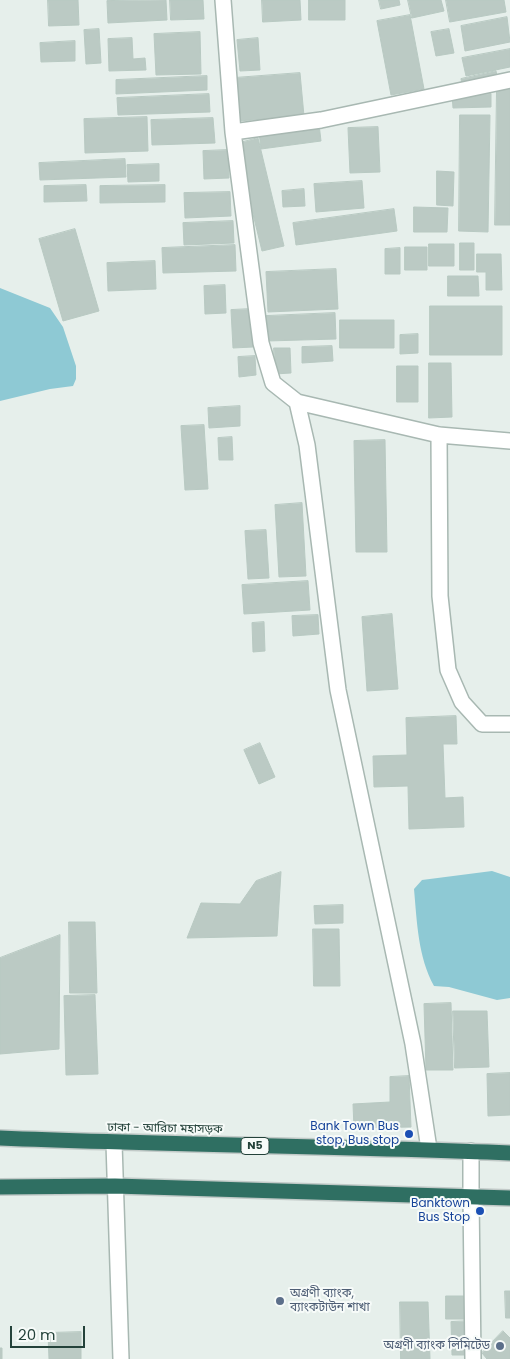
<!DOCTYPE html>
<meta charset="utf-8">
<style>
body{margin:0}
#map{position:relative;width:510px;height:1359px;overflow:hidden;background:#e6efeb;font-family:Poppins,sans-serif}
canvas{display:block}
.scale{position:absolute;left:10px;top:1326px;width:75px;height:22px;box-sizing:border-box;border:2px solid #24423a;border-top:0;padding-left:6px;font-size:15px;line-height:18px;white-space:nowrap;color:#24423a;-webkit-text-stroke:4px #f7fbf9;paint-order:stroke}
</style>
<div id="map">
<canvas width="510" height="1359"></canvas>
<div class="scale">20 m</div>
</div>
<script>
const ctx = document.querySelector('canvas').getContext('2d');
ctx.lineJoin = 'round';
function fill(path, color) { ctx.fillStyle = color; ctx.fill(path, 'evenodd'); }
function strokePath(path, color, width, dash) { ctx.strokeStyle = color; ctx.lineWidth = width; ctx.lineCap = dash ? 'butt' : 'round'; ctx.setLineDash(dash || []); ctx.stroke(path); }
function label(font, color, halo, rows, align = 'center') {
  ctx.font = font + ' Poppins,"Noto Sans Bengali",sans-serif'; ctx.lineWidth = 4; ctx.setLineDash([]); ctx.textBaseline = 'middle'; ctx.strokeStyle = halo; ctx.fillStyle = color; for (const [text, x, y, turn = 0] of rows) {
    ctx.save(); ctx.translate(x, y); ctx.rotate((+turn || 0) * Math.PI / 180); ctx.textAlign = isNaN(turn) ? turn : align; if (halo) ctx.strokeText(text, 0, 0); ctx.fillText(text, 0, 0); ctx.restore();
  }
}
fill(new Path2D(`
 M0,288L50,308L63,327L76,366V379L73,386L50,389L0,401Z
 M492,871L510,877V998L497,1000L449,987L434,986C418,957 417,922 414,889L422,880Z`), '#8ec9d4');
const building = new Path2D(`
 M48,0H78L79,25L49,26Z
 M166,0L167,20L108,23L107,1Z
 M170,0H203L204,19L171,20Z
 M262,0H300L301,20L263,22Z
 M309,0H345V20H309Z
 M379,0H399L400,5L381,9Z
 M408,0H441L444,11L412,18Z
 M446,0H504L506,12L450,22Z
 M410,15L424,89L391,95L377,21Z
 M507,17L510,42L465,51L461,26Z
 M99,29L101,63L86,64L84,30Z
 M449,29L454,53L436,56L431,32Z
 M200,32L201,74L156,75L154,34Z
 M132,38L133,59L145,58L146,70L109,71L108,39Z
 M258,38L260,70L240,71L237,40Z
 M75,41V61L41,62L40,43Z
 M510,49V67L466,76L462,58Z
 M496,71L498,81L463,89L461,79Z
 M300,73L304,116L238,121L234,78Z
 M207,76V90L116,94V80Z
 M497,86H510V225H495Z
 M209,94L210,112L118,115L117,98Z
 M491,94V107L453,108L452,95Z
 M460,115H490L488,232L459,231Z
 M147,117L148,151L85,153L84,119Z
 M213,118L215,143L152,145L151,120Z
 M319,124L321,141L261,149L259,132Z
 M378,127L380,172L350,173L348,128Z
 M258,138L284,246L262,251L236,144Z
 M228,150L229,178L204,179L203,151Z
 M125,159L126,177L40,180L39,163Z
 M159,164V181L128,182L127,165Z
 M437,171L454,172L453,206L437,205Z
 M362,181L364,208L316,212L314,184Z
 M86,185L87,201L44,202V186Z
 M165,185V202L100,203V186Z
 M304,189L305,206L283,207L282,191Z
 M230,192L231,216L185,218L184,193Z
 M414,207L448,208L447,232H414Z
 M394,209L397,231L296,245L293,223Z
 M233,221L234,243L184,245L183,223Z
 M75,229L99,311L63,321L39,239Z
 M460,243H474V270H460Z
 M429,244H454V266H429Z
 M235,245L236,271L163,273L162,248Z
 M405,247H427V270H405Z
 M400,248V274H385V249Z
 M477,254H501L502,290H486V272H477Z
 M155,261L156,289L108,291L107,263Z
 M336,269L338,309L268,312L266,272Z
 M448,276H478L479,296H448Z
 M225,285L226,313L205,314L204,286Z
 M430,306H502V355H430Z
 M251,309L253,347L233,348L231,310Z
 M335,313L336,339L267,341L266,316Z
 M340,320H394V348H340Z
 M418,334V353L400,354V335Z
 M332,346L333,361L302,363V347Z
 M274,348H290L291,373L275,374Z
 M255,356L256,375L239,377L238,357Z
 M429,363H451L452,417L429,418Z
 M397,366H418V402H397Z
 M240,406V426L209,428L208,408Z
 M204,425L208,489L185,490L181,426Z
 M232,437L233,460H219L218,438Z
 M385,440L387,552H356L354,441Z
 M302,503L306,576L279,577L275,505Z
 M266,530L269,578L248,579L245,531Z
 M308,581L310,610L244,614L242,585Z
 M392,614L398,689L367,691L362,617Z
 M318,615L319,634L293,636L292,616Z
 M264,622L265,651L253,652L252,623Z
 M456,716L457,744H443L445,798L463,797L464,827L409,829L408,786L374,787L373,756L407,755L406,718Z
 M260,743L275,777L259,784L244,750Z
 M281,872L277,936L187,938L201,903L240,904L256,881Z
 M343,905V923L315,924L314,906Z
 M69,922H95L97,993H70Z
 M313,929H339L340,986H314Z
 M60,935L59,1049L0,1054V958Z
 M95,995L98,1074L66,1075L64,996Z
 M451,1003L453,1070H426L424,1004Z
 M453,1011H487L489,1067L455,1068Z
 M510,1073V1115L488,1116L487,1074Z
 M409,1076L411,1127L354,1128L353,1104L390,1102V1077Z
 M505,1291H510V1318H506Z
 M446,1296H466V1319H446Z
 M400,1302H428L430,1359H401Z
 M471,1321L472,1355H452L451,1322Z
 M503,1331L510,1338V1359H487L482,1353Z
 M81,1332V1359H49L48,1333Z
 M0,1348H2V1359H0Z`);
fill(building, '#bbcac4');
strokePath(building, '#b8c9c2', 1);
const minor = new Path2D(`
 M223,0L233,132L261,343L273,383L297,402L307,445L338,690L413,1044L429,1149
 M233,132L321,120L510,80
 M297,402L439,435L510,441
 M439,435L440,596L448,670L462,702L482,724H510
 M114,1143L121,1359
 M471,1151V1197L473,1359`);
const highway = new Path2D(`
 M0,1138C170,1145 340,1146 510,1153
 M0,1187L115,1186L510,1198`);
strokePath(minor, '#a8b8b2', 18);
strokePath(highway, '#c2cac8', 18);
strokePath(minor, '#fff', 15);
strokePath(highway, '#2f6f62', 15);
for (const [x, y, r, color] of [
 [409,1134,5,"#1a4fb4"],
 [480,1211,5,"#1a4fb4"],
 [280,1301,5,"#5c6f8a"],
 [500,1346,5,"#5c6f8a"]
]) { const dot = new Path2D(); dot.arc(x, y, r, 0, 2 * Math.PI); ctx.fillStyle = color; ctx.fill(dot); strokePath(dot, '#f7fbf9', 2); }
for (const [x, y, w] of [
 [255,1146,28]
]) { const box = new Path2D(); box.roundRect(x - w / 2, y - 8.5, w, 17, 4); ctx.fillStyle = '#f7fbf9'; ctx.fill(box); strokePath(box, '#24423a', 1); }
label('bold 11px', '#24423a', null, [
 ["N5",255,1146]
]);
label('12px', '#164399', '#f7fbf9', [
 ["Bank Town Bus",399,1127],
 ["stop, Bus stop",399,1141],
 ["Banktown",470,1204],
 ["Bus Stop",470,1218]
], 'right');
label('12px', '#24423a', '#f7fbf9', [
 ["ঢাকা - আরিচা মহাসড়ক",165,1129,1]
]);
label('12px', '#4e5e75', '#f7fbf9', [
 ["অগ্রণী ব্যাংক,",290,1294],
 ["ব্যাংকটাউন শাখা",290,1308],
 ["অগ্রণী ব্যাংক লিমিটেড",490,1346,"right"]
], 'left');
</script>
